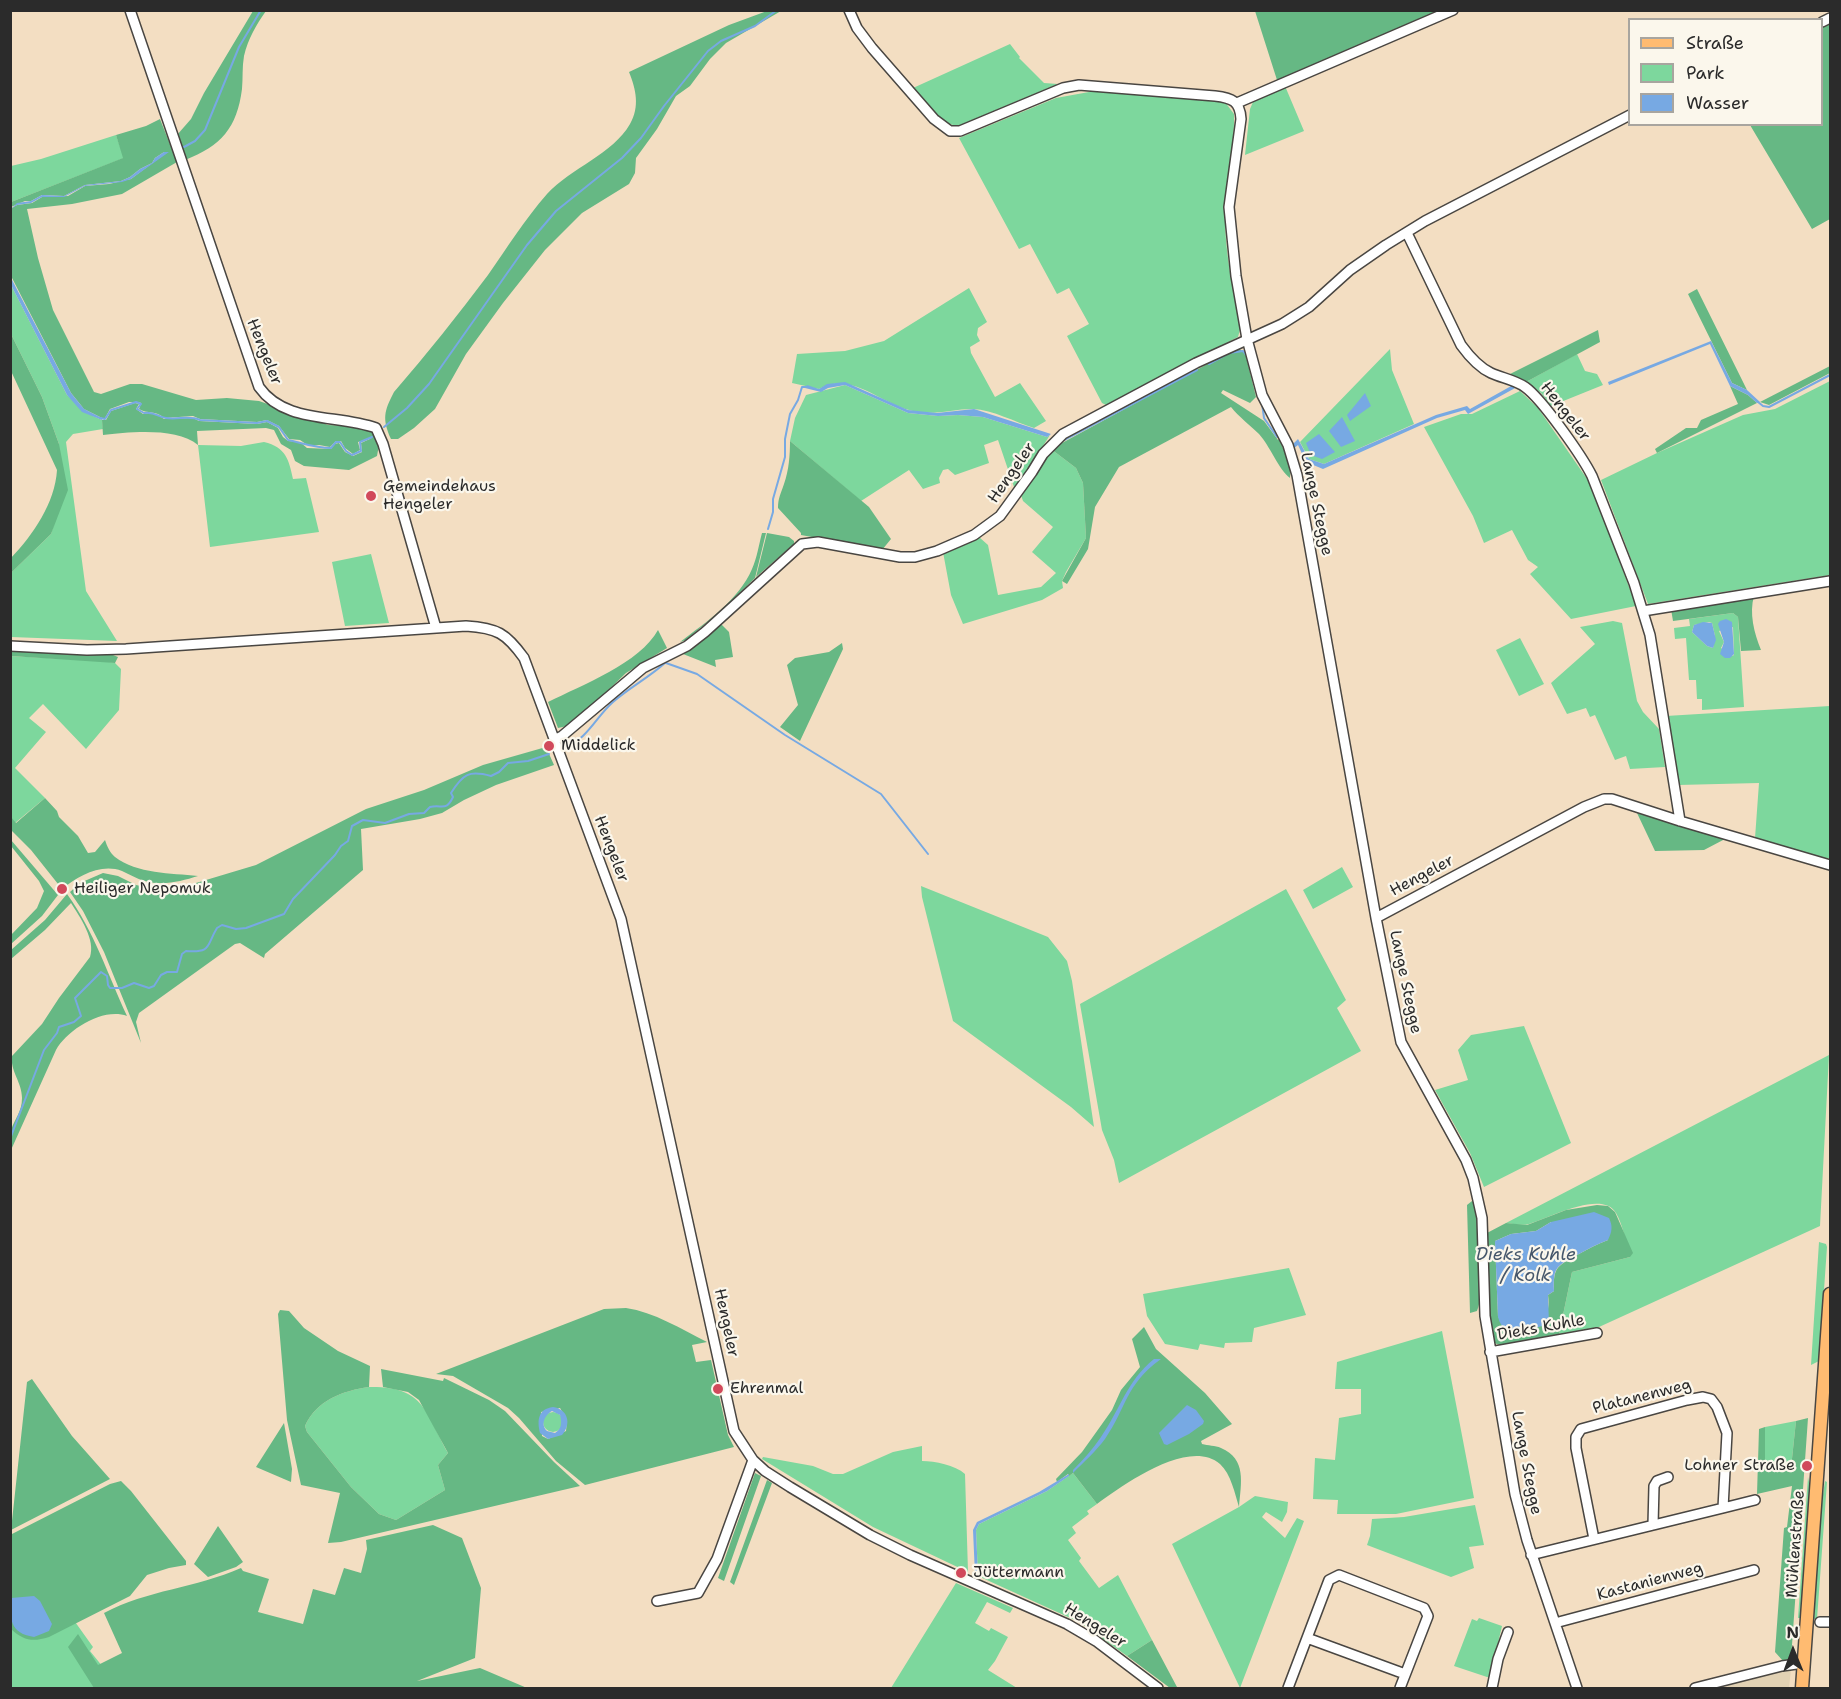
<!DOCTYPE html>
<meta charset="utf-8">
<style>
body{margin:0}
#map{position:relative;width:1841px;height:1699px;overflow:hidden;background:#f3dec2;font-family:"Shantell Sans",sans-serif}
canvas{display:block}
.frame{position:absolute;inset:0;border:12px solid #2b2b2b;pointer-events:none}
.legend{position:absolute;left:1628px;top:18px;width:195px;height:108px;box-sizing:border-box;background:#fbf7ec;border:2px solid #a8a59f;margin:0;padding:8px 10px;list-style:none;font-size:18px;color:#2b2b2b}
.legend li{display:flex;align-items:center;gap:12px;height:30px}
.legend b{width:30px;border:2px solid #a8a59f}
.north{position:absolute;left:1763px;top:1621px;width:60px;height:60px;-webkit-text-stroke:4px #fbf7ec;paint-order:stroke;rotate:359deg;font-size:16px;font-weight:700;line-height:24px;text-align:center;color:#2b2b2b}
.north::after{content:'';display:block;margin:auto;width:21px;height:27px;background:#2b2b2b;clip-path:polygon(50% 0,100% 100%,50% 72%,0 100%)}
</style>
<div id="map">
<canvas width="1841" height="1699"></canvas>
<div class="frame"></div>
<ul class="legend">
<li><b style="height:8px;background:#ffbb71"></b>Straße</li>
<li><b style="height:16px;background:#7dd79d"></b>Park</li>
<li><b style="height:16px;background:#77a9e3"></b>Wasser</li>
</ul>
<div class="north">N</div>
</div>
<script>
const ctx = document.querySelector('canvas').getContext('2d');
ctx.lineJoin = 'round';
function fill(path, color) { ctx.fillStyle = color; ctx.fill(path, 'evenodd'); }
function strokePath(path, color, width, dash) { ctx.strokeStyle = color; ctx.lineWidth = width; ctx.lineCap = dash ? 'butt' : 'round'; ctx.setLineDash(dash || []); ctx.stroke(path); }
function label(font, color, halo, rows, align = 'center') {
  ctx.font = font + ' "Shantell Sans",sans-serif'; ctx.lineWidth = 4.5; ctx.setLineDash([]); ctx.textBaseline = 'middle'; ctx.strokeStyle = halo; ctx.fillStyle = color; for (const [text, x, y, turn = 0] of rows) {
    ctx.save(); ctx.translate(x, y); ctx.rotate((+turn || 0) * Math.PI / 180); ctx.textAlign = isNaN(turn) ? turn : align; if (halo) ctx.strokeText(text, 0, 0); ctx.fillText(text, 0, 0); ctx.restore();
  }
}
fill(new Path2D(`
 M1791,1669L1789,1688H1715Z`), '#e2d2b4');
fill(new Path2D(`
 M1010,44L1020,57L1019,58L1044,83L1058,84L958,126L944,123L913,88Z
 M1285,86L1304,131L1245,155L1250,109L1253,102L1261,97Z
 M1089,92H1114L1225,102L1234,114C1235,142 1228,170 1226,198C1222,240 1232,285 1241,326L1238,337L1106,405L1102,403L1067,336L1089,324L1069,288L1057,294L1030,244L1019,249L959,138L1056,98Z
 M116,135L124,158L11,202V166L41,159Z
 M11,285L67,395L93,416L102,420L103,429L73,434L66,442L86,591L117,641L11,637V573L51,534L54,524L59,444L42,397L11,334Z
 M969,288L987,322L978,328L977,335L980,341L970,347L971,353L995,397L1020,383L1046,421L1034,428C1015,422 993,410 973,409C951,409 930,417 909,410C879,402 850,371 819,389L792,383L797,354L845,351L884,341Z
 M1390,349L1392,370L1414,424L1324,464L1309,459L1300,442Z
 M1577,354L1585,371L1597,374L1603,385L1551,406L1541,393L1526,382Z
 M1830,381V575L1648,604L1601,480L1657,453L1743,415L1775,409Z
 M845,385L908,413L938,416L958,415L983,417L1047,437L1050,435L1015,490L998,440L984,445L989,463L955,475L948,469L943,470L939,478L940,483L923,489L909,470L861,501L790,441L795,418L806,395Z
 M1520,391L1538,408L1592,486L1636,606L1571,619L1530,574L1538,567L1528,560L1512,530L1484,543L1473,516L1424,427L1461,414H1472Z
 M264,442C286,447 289,460 293,479L306,478L319,532L210,547L198,445L241,446Z
 M1051,449L1076,468L1083,483L1086,538L1066,572L1062,581L1063,588L1042,600L963,624L951,595L943,552L979,537L988,545L998,595L1041,587L1056,573L1032,552L1053,527L1023,501L1021,495Z
 M371,554L389,623L345,626L332,562Z
 M1733,613L1738,617L1744,707L1702,710V699H1697L1696,680H1689L1686,638L1675,639L1674,628L1690,626L1689,619ZM1709,622L1712,623L1715,636L1713,648L1707,646L1692,632L1694,625ZM1733,627L1734,654L1733,656L1721,648L1724,642L1719,631Z
 M1613,621L1622,623L1637,701L1643,712L1659,729L1665,767L1630,769L1626,756L1615,760L1595,715L1590,717L1586,708L1567,714L1551,683L1595,644L1580,627Z
 M1520,638L1544,684L1519,696L1496,650Z
 M10,656L103,661L115,663L121,669L119,710L86,749L43,704L29,718L46,732L15,768L45,798L15,823L10,817Z
 M1830,706V858L1823,859L1755,838L1759,783L1678,785L1666,716Z
 M1342,867L1353,887L1313,909L1303,890Z
 M921,886L1048,937L1067,961L1072,981L1094,1127L1071,1107L953,1021L922,897Z
 M1286,889L1346,1000L1337,1008L1361,1051L1119,1183L1114,1160L1102,1130L1080,1004Z
 M1524,1026L1571,1143L1484,1187L1470,1153L1435,1090L1468,1080L1458,1050L1471,1035Z
 M1829,1055L1820,1226L1599,1327L1559,1334L1572,1272L1630,1257C1626,1243 1623,1225 1616,1213C1602,1189 1547,1219 1529,1224C1523,1226 1514,1224 1506,1223Z
 M1819,1242L1826,1244L1827,1247L1819,1361L1811,1365Z
 M1289,1268L1306,1315L1254,1328L1252,1342L1225,1343L1224,1348L1200,1344L1198,1350L1165,1344L1147,1316L1143,1294Z
 M1442,1331L1474,1498L1396,1514H1337L1338,1500L1313,1499L1315,1458L1335,1460L1339,1418L1361,1414V1389H1335L1337,1362Z
 M369,1387C424,1386 425,1411 448,1453L438,1465L445,1490L396,1520L379,1514L351,1487L307,1432L305,1426C317,1400 342,1391 369,1387Z
 M543 1422a10 10 0 1 1 20 0a10 10 0 1 1-20 0Z
 M1796,1421L1791,1468L1765,1470V1427Z
 M922,1446V1461C935,1461 955,1465 965,1474L968,1572L873,1527L762,1459L763,1457L813,1466L833,1474H843L893,1452Z
 M1073,1473L1097,1504L1087,1511L1089,1514L1072,1527L1076,1533L1068,1540L1081,1558L1079,1561L1099,1588L1118,1575L1152,1640L1127,1656L1079,1622L978,1576L976,1530L979,1524L1047,1491Z
 M1808,1477L1811,1492L1805,1574L1800,1618H1798Z
 M1825,1481L1827,1482L1817,1619H1814L1820,1515Z
 M1255,1496L1288,1502L1287,1512L1282,1522L1266,1512L1262,1517L1285,1538L1297,1518L1304,1521L1240,1688L1172,1544L1239,1507Z
 M1475,1505L1484,1545L1469,1547L1474,1568L1451,1577L1367,1545L1370,1536L1372,1519L1404,1517Z
 M10,1550L73,1619L93,1647L90,1651L120,1688H11Z
 M956,1583L1013,1608L1010,1613L987,1602L975,1623L989,1631L991,1628L1008,1637L995,1661L988,1670L1017,1688H891Z
 M1479,1618L1502,1626L1490,1678L1454,1666L1472,1619L1477,1621Z`), '#7dd79d');
fill(new Path2D(`
 M253,11H266C256,25 248,39 244,56C242,67 243,78 242,89C237,128 221,146 185,160L177,135L191,119L204,93Z
 M767,11H781L726,43L710,59L690,86L676,96L657,129L636,158L635,173L629,184L582,213L545,250L503,303L466,354L435,409L414,428L398,439H391C382,419 384,411 394,392C427,354 458,315 488,275C507,248 525,219 547,194C571,168 613,154 630,124C640,107 636,89 629,72L729,25Z
 M1255,11V10L1439,11L1277,80Z
 M1830,21V219L1812,229L1750,125L1822,124V26Z
 M160,119L177,162L122,194L72,204L27,209L38,258L53,310L94,392L101,394L130,384H142L196,400L227,398L259,401L328,425L371,427L379,445L377,456L349,470L304,466L295,461L291,450L281,444L274,430L266,428L197,431L198,445C177,427 129,432 103,435L102,420H106L111,411L135,403L139,404L136,409L143,414C152,412 158,414 164,419L193,418L199,421L257,424L267,422L278,428L283,437L288,441L300,442L307,448L331,449L334,444L339,443L345,452L353,456L362,452L361,443L372,438L358,442L360,450L353,454L345,448L341,441H336L330,447L319,445L309,446L300,440L289,439L279,426L267,420L257,422L200,419L193,416L164,418C156,410 147,414 139,409L141,404L140,402H129L110,409L105,418H102L84,409L71,393L11,276L10,209L17,205L32,203L42,197L68,196L85,186L109,184L131,179L163,155L164,152L155,158L152,163L140,169L130,177L121,181L85,185L64,196L42,195L31,201H25L11,207V202L123,158L116,135L146,126Z
 M1697,289L1747,390L1732,383L1688,294Z
 M1598,330L1600,342L1526,382L1508,375Z
 M11,334L42,397L59,444L68,490L51,534L11,573V558C33,535 55,503 57,470L11,371Z
 M1237,348L1245,352L1256,397L1250,403L1223,390L1221,393L1264,421L1278,440L1279,439C1284,451 1292,465 1290,478C1279,470 1270,446 1259,434C1250,425 1239,417 1231,407L1119,467L1095,507L1088,549L1067,584L1062,581L1086,538L1083,483L1076,468L1051,449Z
 M1830,366V373L1769,405L1760,402Z
 M1730,386L1748,395L1757,403L1657,453L1655,449L1686,428H1697L1701,420L1738,404Z
 M790,441L869,507L891,539L882,550L801,535V533L778,508C778,498 781,493 784,484C789,470 790,455 790,441Z
 M762,533H766L755,578L725,607L686,640L680,642C705,623 739,600 752,569C757,558 759,544 762,533Z
 M767,533L789,537L794,541V544L756,577Z
 M1754,596C1749,613 1754,633 1761,650L1741,651L1738,617L1733,613L1673,621L1671,609Z
 M721,624L729,632L733,657L715,660L716,667L683,654V651L693,646Z
 M658,630L667,648L626,673L572,725L558,728L548,702C582,685 640,663 658,630Z
 M842,643L843,649L800,741L780,727L798,705L787,665L795,658L829,652Z
 M10,651L113,655L118,657L115,663L11,656Z
 M546,747L554,765L496,785L464,800L442,813L420,819L361,829L363,870L265,954L264,958L240,943L235,944L139,1013L136,1022L141,1043L104,952L83,911L70,892L80,883L103,873L118,876L136,885L156,889L186,886L256,865L366,809L424,790L483,765Z
 M45,798L57,811L59,817L78,836L88,853L95,852L105,840C107,846 110,853 115,857C137,874 171,873 198,876C185,880 171,884 157,883C144,883 133,876 122,871C101,863 78,876 62,889L31,850L11,830V817L16,823Z
 M1637,813L1725,839L1704,850L1655,851Z
 M11,840L58,895L42,916L11,944V935L37,908L44,891L39,881L11,846Z
 M67,894C94,931 108,975 127,1016C103,1007 67,1030 56,1050L11,1150C10,1144 9,1136 11,1130C15,1118 22,1112 22,1098C22,1082 10,1071 12,1056L42,1024L59,998L90,957C96,940 80,917 71,903L45,930L11,959V950L45,920Z
 M1472,1201L1475,1203C1479,1221 1485,1298 1477,1311L1470,1313L1467,1205Z
 M1597,1205L1608,1206L1615,1212L1633,1253L1630,1257L1572,1272L1559,1334L1500,1345L1494,1343L1489,1311L1487,1233L1506,1223L1527,1225L1566,1210ZM1551,1222L1608,1240C1597,1244 1588,1249 1577,1255C1558,1266 1553,1266 1554,1291L1548,1295C1551,1316 1542,1325 1524,1333L1498,1317L1495,1241L1511,1234L1536,1231Z
 M626,1308C654,1312 681,1329 707,1342L692,1345L696,1362L711,1360L728,1435L734,1447L585,1485L556,1461L519,1418L508,1408L453,1376L436,1374L604,1309ZM560,1408L567,1420L566,1431L548,1439L542,1436L541,1412Z
 M280,1310L289,1311L304,1328L338,1351L370,1366L369,1387C342,1391 317,1400 305,1426L307,1432L351,1487L379,1514L396,1520L445,1490L438,1465L448,1453L419,1400L408,1392L383,1387L381,1369L443,1381L444,1378L489,1400L505,1411L554,1462L580,1486L341,1542L328,1543L340,1493L301,1485L287,1420L278,1314Z
 M1144,1327L1156,1349L1205,1393L1232,1424L1201,1441L1202,1444C1208,1446 1215,1445 1221,1448C1247,1459 1241,1483 1239,1507C1235,1494 1231,1474 1220,1464C1188,1437 1122,1486 1097,1504L1073,1473L1069,1476L1068,1474L1057,1482L1056,1479L1082,1452L1112,1410L1121,1390L1140,1367L1132,1339Z
 M32,1379L72,1436L110,1479L11,1530L27,1382Z
 M1808,1418L1791,1659L1783,1661L1775,1652L1784,1528L1787,1527L1792,1486L1757,1494L1759,1429L1765,1427V1470L1791,1468L1796,1421Z
 M284,1423L292,1469L291,1482L256,1467Z
 M755,1473L761,1476L724,1581L718,1578Z
 M767,1480L772,1483L734,1585L730,1582Z
 M121,1481L131,1491L186,1561V1565L169,1568L147,1575L130,1596L49,1637C33,1642 24,1641 11,1629L10,1535L110,1484Z
 M433,1525L462,1538L481,1588L475,1658L417,1681L480,1668L527,1688H94L68,1647L78,1634L98,1665L122,1653L104,1613C147,1590 196,1588 241,1568L243,1571L269,1579L258,1612L303,1624L313,1589L335,1595L344,1568L361,1573L367,1549L366,1540Z
 M218,1526L243,1562L236,1567L208,1577L194,1564Z
 M1152,1640L1177,1687V1688H1170L1127,1656Z`), '#66b884');
fill(new Path2D(`
 M164,152H169L131,179L122,182L85,186L64,197H42L31,203L17,205L11,209L17,203L31,201L42,195L64,196L85,185L121,181L130,177L140,169L152,163L155,158Z
 M10,276L71,393L84,409L102,418V420L82,412L67,395L11,285Z
 M1711,341L1732,383L1747,390L1760,402L1757,403L1748,395L1730,386L1710,344L1609,385L1608,382Z
 M845,382L908,410L937,413L974,409L1051,434L1047,437L983,417L958,415L938,416L908,413L845,385L828,388L821,392L805,388L807,385L819,389L827,384Z
 M1513,385L1517,387L1468,414L1465,410L1437,418L1323,469L1306,462L1298,445L1293,449L1291,446L1298,439L1309,459L1324,464L1436,415L1467,406L1470,409Z
 M1365,393L1371,406L1350,421L1347,415Z
 M1342,417L1355,441L1341,447L1329,431Z
 M1319,434L1335,452L1322,459L1311,455L1306,443Z
 M1726,619L1732,622L1734,654L1730,658H1725L1720,654L1724,642L1718,624L1720,621Z
 M1703,622L1712,623L1716,640L1713,648L1707,646L1692,632L1694,625Z
 M1594,1212L1609,1218C1613,1226 1612,1232 1608,1240C1597,1244 1588,1249 1577,1255C1557,1266 1553,1266 1554,1291L1548,1295L1549,1324C1531,1328 1505,1344 1498,1317L1495,1241L1511,1234L1536,1231L1551,1222Z
 M1154,1359H1161C1125,1385 1127,1407 1105,1439C1096,1451 1084,1462 1073,1473V1470C1083,1460 1093,1449 1101,1437C1121,1408 1126,1382 1154,1359Z
 M1187,1405L1196,1410L1204,1421L1203,1424L1189,1434L1167,1445L1164,1444L1159,1433Z
 M553,1407C568,1409 572,1424 562,1435L548,1439L540,1433C537,1420 538,1409 553,1407ZM552,1411L560,1415C562,1422 562,1429 555,1433L547,1431C540,1424 545,1415 552,1411Z
 M1069,1474V1476L1047,1491L979,1524L976,1530L978,1576L975,1575L973,1530L977,1522L1039,1492Z
 M34,1596L40,1601L52,1624L49,1631L34,1637C9,1633 10,1618 11,1598Z`), '#77a9e3');
strokePath(new Path2D(`
 M184,147L195,141L205,130L239,47L261,10
 M1209,364L1229,353L1243,351L1248,357
 M1758,402L1763,406L1769,407L1830,375
 M1262,403L1264,418L1277,437
 M100,418L105,419L111,410L136,402L139,403L141,404L137,409L144,413C154,411 158,417 166,418C178,420 189,415 200,420L257,423L267,421L279,427L288,440C303,443 314,448 331,448L336,442H340L346,451L352,455L361,451L360,442L372,437
 M384,427L407,408L429,384L527,245L556,211L622,158L641,138L664,106L708,51L721,41L755,26L777,10
 M1064,440L1197,370
 M768,529L773,512V499L785,457V439L790,414L798,400L802,387H806
 M666,663L697,674L785,735L881,794L928,854
 M566,747C588,738 596,717 613,702C630,687 650,677 666,662
 M10,1139L44,1050L57,1033L59,1027L74,1022L81,1016L75,998L101,972L107,976L108,985L110,988H122L134,983L149,988L154,986L161,975L167,972H177L182,954L186,951C212,953 206,946 217,928L222,925L236,929L246,928L284,914L293,899L335,855L341,846L348,841L352,826L363,820L385,823L409,814L424,813L430,807C442,804 446,812 453,797L451,793C463,774 469,770 491,776L499,772L508,763L528,761L549,754`), '#77a9e3', 2);
const minor = new Path2D(`
 M130,10L259,387C285,424 337,414 376,428L383,444L436,628
 M849,10L857,28L872,48L934,119L950,131H960L1063,88L1079,85L1215,96C1232,98 1240,101 1241,119L1229,207L1236,276L1247,339L1262,395L1288,445L1297,475L1376,918L1401,1042L1466,1160L1473,1178L1482,1218L1485,1316L1515,1494L1527,1540L1577,1688
 M1822,22L1830,18
 M1237,103L1453,10
 M1407,233L1461,345C1469,356 1478,367 1491,373C1502,378 1515,380 1525,387C1542,399 1582,456 1592,476L1634,583L1650,635L1680,821
 M1643,611L1830,581
 M10,646L87,650L126,649L466,626C497,628 506,633 524,658L621,919L734,1431L753,1460L765,1471L790,1487L870,1535L910,1555L1067,1624L1096,1641L1158,1688
 M554,740L562,736L643,668L687,646L705,632L802,544L818,542L900,557H915L937,551L974,535L1000,516L1032,472L1043,454L1063,434L1196,363L1282,324L1309,307L1350,270L1386,245L1425,221L1630,115
 M1376,918L1584,807L1604,799H1612L1680,821L1830,865
 M1490,1352L1597,1333
 M1723,1508L1755,1500
 M1653,1525L1654,1486L1657,1481L1668,1477
 M1531,1555L1723,1508L1727,1433L1717,1407L1711,1399L1703,1397L1687,1400L1581,1429L1576,1437V1448L1594,1539
 M657,1601L698,1593L717,1559L753,1460
 M1820,1622H1830
 M1555,1623L1754,1570
 M1307,1638L1405,1674
 M1288,1688L1329,1580L1339,1575L1424,1608L1428,1616L1400,1688
 M1492,1688L1498,1659L1508,1632
 M1695,1688L1782,1666L1804,1663`);
const major = new Path2D(`
 M1802,1688L1830,1294`);
strokePath(minor, '#494642', 12);
strokePath(major, '#494642', 15);
strokePath(minor, '#fff', 9);
strokePath(major, '#ffbb71', 12);
for (const [x, y, r, color] of [
 [371,496,6,"#d1495b"],
 [549,746,6,"#d1495b"],
 [62,889,6,"#d1495b"],
 [718,1389,6,"#d1495b"],
 [1807,1466,6,"#d1495b"],
 [961,1573,6,"#d1495b"]
]) { const dot = new Path2D(); dot.arc(x, y, r, 0, 2 * Math.PI); ctx.fillStyle = color; ctx.fill(dot); strokePath(dot, '#fbf7ec', 2); }
label('16px', '#2b2b2b', '#fbf7ec', [
 ["Hengeler",264,352,68],
 ["Hengeler",1565,412,52],
 ["Hengeler",1012,473,-55],
 ["Lange Stegge",1316,504,78],
 ["Hengeler",611,849,69],
 ["Hengeler",1422,876,-28],
 ["Lange Stegge",1405,982,78],
 ["Hengeler",726,1323,78],
 ["Dieks Kuhle",1541,1328,-10],
 ["Platanenweg",1642,1397,-14],
 ["Lange Stegge",1526,1463,79],
 ["Mühlenstraße",1796,1544,-86],
 ["Kastanienweg",1650,1582,-15],
 ["Hengeler",1095,1626,32]
]);
label('16px', '#2b2b2b', '#fbf7ec', [
 ["Gemeindehaus",383,487],
 ["Hengeler",383,505],
 ["Middelick",561,746],
 ["Heiliger Nepomuk",74,889],
 ["Ehrenmal",730,1389],
 ["Lohner Straße",1795,1466,"right"],
 ["Jüttermann",973,1573]
], 'left');
label('italic 18px', '#46576b', '#fbf7ec', [
 ["Dieks Kuhle",1526,1255],
 ["/ Kolk",1526,1276]
]);
</script>
